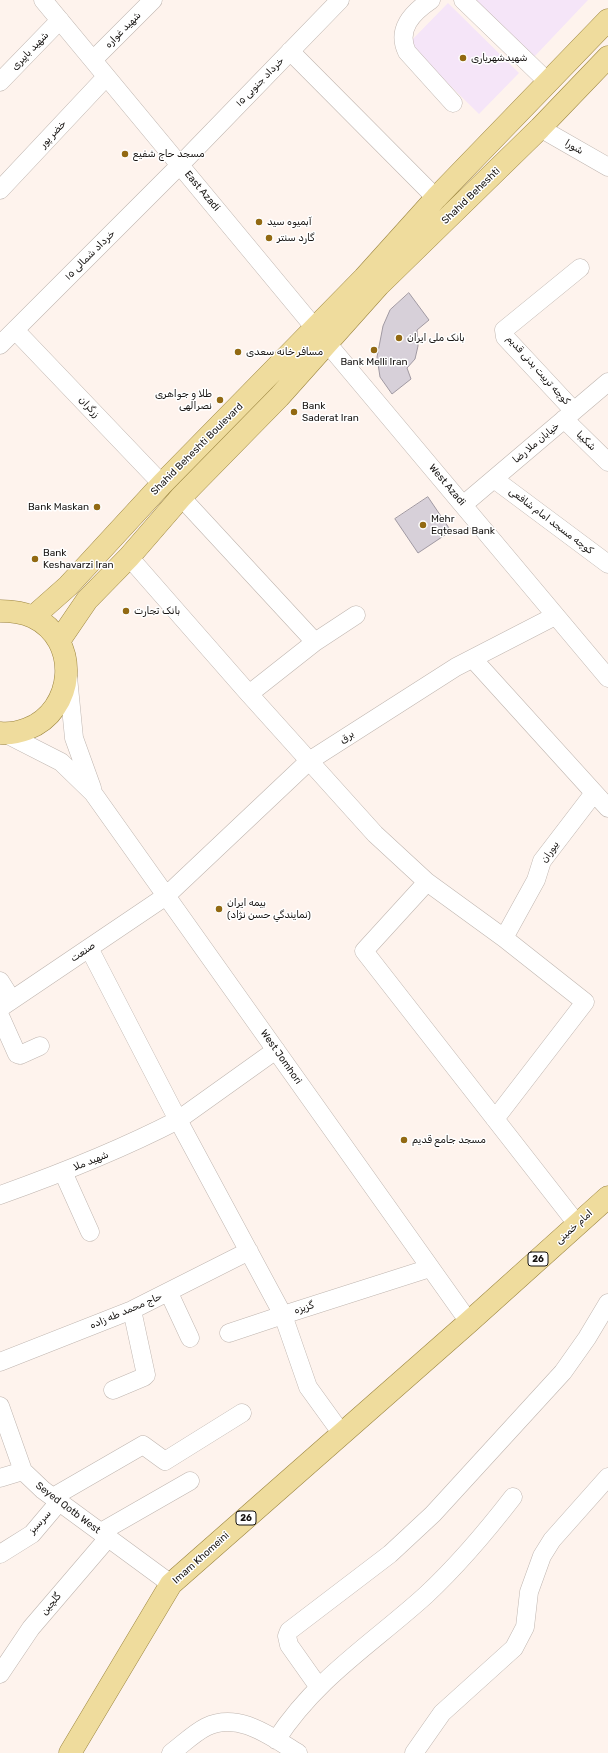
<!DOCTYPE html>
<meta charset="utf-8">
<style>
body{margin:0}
canvas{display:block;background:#fef3ed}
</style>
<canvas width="608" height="1753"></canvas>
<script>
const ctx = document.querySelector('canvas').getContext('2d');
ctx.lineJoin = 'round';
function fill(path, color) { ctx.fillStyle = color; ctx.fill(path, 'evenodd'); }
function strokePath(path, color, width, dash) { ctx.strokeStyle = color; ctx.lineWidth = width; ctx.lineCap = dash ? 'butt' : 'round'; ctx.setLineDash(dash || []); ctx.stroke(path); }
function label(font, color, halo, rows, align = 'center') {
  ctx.font = font + ' Rubik,Cairo,sans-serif'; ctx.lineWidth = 3; ctx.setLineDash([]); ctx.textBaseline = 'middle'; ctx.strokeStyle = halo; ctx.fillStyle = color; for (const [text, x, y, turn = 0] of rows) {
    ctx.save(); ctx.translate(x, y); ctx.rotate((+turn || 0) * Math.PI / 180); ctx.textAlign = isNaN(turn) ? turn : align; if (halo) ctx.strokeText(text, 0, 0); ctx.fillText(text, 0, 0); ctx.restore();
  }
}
fill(new Path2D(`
 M474,0H588L534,57Z
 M448,3L519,73L479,114L408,44Z`), '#f5e5f8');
const building = new Path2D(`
 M409,293L429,320L417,330L418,346L415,359L407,368L411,379L392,394L380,377L377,357L383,326L390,310Z
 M428,497L451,531L418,553L395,519Z`);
fill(building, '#d7d0d9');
strokePath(building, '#a099a2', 1);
const minor = new Path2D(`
 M43,0L314,327
 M431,0C413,12 396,29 407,52L453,103
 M463,0L548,82
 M290,51L436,198
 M93,60L153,0
 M0,82L60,20
 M540,128L608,167
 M0,190L106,77
 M15,330L162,484
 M327,343L608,678
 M0,345L180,165L340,0
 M574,411L505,337L504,330L580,268
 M564,419L608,462
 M494,479L608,564
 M463,505L608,382
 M129,557L249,694L315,642L181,497
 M315,642L356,615
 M473,659L608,808
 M68,677L74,738L92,788
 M249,694L375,834L427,882
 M4,733L61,762L93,793L469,1322
 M504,938L536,880L542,861L594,793
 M0,981L12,1000
 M0,1008L166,896L309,761L456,667L555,616
 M0,1016L17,1054L20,1055L40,1046
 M495,1119L585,1002L504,938L427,882L364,951L577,1224
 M63,1172L90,1232
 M0,1195C62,1173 120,1150 178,1120L89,948
 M169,1293L190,1338
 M229,1333L283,1315L178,1120L276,1050
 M0,1362L132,1310L249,1251
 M113,1390L144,1377L146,1375L132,1310
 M0,1406L23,1471L43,1490L171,1584
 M342,1434L308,1387L283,1315L430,1268
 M0,1478L23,1471
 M53,1497L143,1445L165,1461L242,1413
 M101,1532L190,1481
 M0,1554L32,1534L59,1502
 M0,1674L31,1628L108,1538
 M318,1686L289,1645L287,1636L289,1631L390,1554L433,1514L563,1372L587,1338L608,1303
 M276,1740C317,1677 372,1644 426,1595C458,1565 486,1532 513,1497
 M171,1753C183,1744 194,1733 206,1727C239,1711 271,1737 298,1753
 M414,1753L442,1713L514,1648L525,1627L529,1592L542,1556L552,1540L608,1477`);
const major = new Path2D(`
 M0,611C11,611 22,612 33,617C81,640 75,711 27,729C19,732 9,734 0,733
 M33,617L68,586L162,484L364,278L436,198L608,20
 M59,641L87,600L129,557L181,497L279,397L379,285L540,128L608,57
 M70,1753L171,1584L469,1322L608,1197`);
strokePath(minor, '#bfb5af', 19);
strokePath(major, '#9c8641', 23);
strokePath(minor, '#fff', 18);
strokePath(major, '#efdc9d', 22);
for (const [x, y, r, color] of [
 [463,58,4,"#926912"],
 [125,154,4,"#926912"],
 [259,222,4,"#926912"],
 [269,238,4,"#926912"],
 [399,338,4,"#926912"],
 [374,350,4,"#926912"],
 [238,352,4,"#926912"],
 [220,400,4,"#926912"],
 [294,412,4,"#926912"],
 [97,507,4,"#926912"],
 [423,525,4,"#926912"],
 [35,559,4,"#926912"],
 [126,611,4,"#926912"],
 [219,909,4,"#926912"],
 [404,1140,4,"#926912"]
]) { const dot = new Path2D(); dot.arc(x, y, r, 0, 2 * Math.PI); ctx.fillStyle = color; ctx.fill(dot); strokePath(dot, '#fff', 1.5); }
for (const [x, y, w] of [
 [538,1259,20],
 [246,1518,20]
]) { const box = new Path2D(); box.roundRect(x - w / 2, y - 7, w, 14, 3); ctx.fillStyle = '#fff'; ctx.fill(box); strokePath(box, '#171412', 1); }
label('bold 9px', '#171412', null, [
 ["26",538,1259],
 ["26",246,1518]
]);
label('10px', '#171412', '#fff', [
 ["شهید غواره",123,30,-45],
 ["شهید باپیری",30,51,-46],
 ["۱۵ خرداد جنوبی",260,82,-46],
 ["خضر پور",53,134,-47],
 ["شورا",574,147,30],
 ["East Azadi",202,191,50],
 ["Shahid Beheshti",471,196,-44],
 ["۱۵ خرداد شمالی",90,255,-45],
 ["کوچه تربیت بدنی قدیم",538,370,48],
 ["زرگران",89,407,46],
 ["شکیبا",586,441,44],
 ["خیابان ملا رضا",536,443,-40],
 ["Shahid Beheshti Boulevard",197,449,-45],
 ["West Azadi",447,485,50],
 ["کوچه مسجد امام شافعی",551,521,37],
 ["برق",347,737,-33],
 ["بیوران",550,852,-56],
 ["صنعت",83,952,-34],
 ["West Jomhori",281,1057,55],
 ["شهید ملا",91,1161,-22],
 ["امام خمینی",574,1227,-42],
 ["گزیزه",304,1308,-18],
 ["حاج محمد طه زاده",126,1311,-23],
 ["Seyed Qotb West",68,1508,37],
 ["سرسبز",40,1522,-48],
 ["Imam Khomeini",201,1558,-42],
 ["گلچین",51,1604,-50]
]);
label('10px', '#171412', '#fff', [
 ["شهیدشهریاری",471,58],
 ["مسجد حاج شفیع",133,154],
 ["آبمیوه سید",267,222],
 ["گارد سنتر",277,238],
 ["بانک ملی ایران",407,338],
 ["مسافر خانه سعدی",246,352],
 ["Bank Melli Iran",374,362,"center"],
 ["طلا و جواهری",212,394,"right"],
 ["نصرالهی",212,406,"right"],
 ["Bank",302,406],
 ["Saderat Iran",302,418],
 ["Bank Maskan",89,507,"right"],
 ["Mehr",431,519],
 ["Eqtesad Bank",431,531],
 ["Bank",43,553],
 ["Keshavarzi Iran",43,565],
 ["بانک تجارت",134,611],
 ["بيمه ايران",227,903],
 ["(نمايندگي حسن نژاد)",227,915],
 ["مسجد جامع قدیم",412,1140]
], 'left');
</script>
